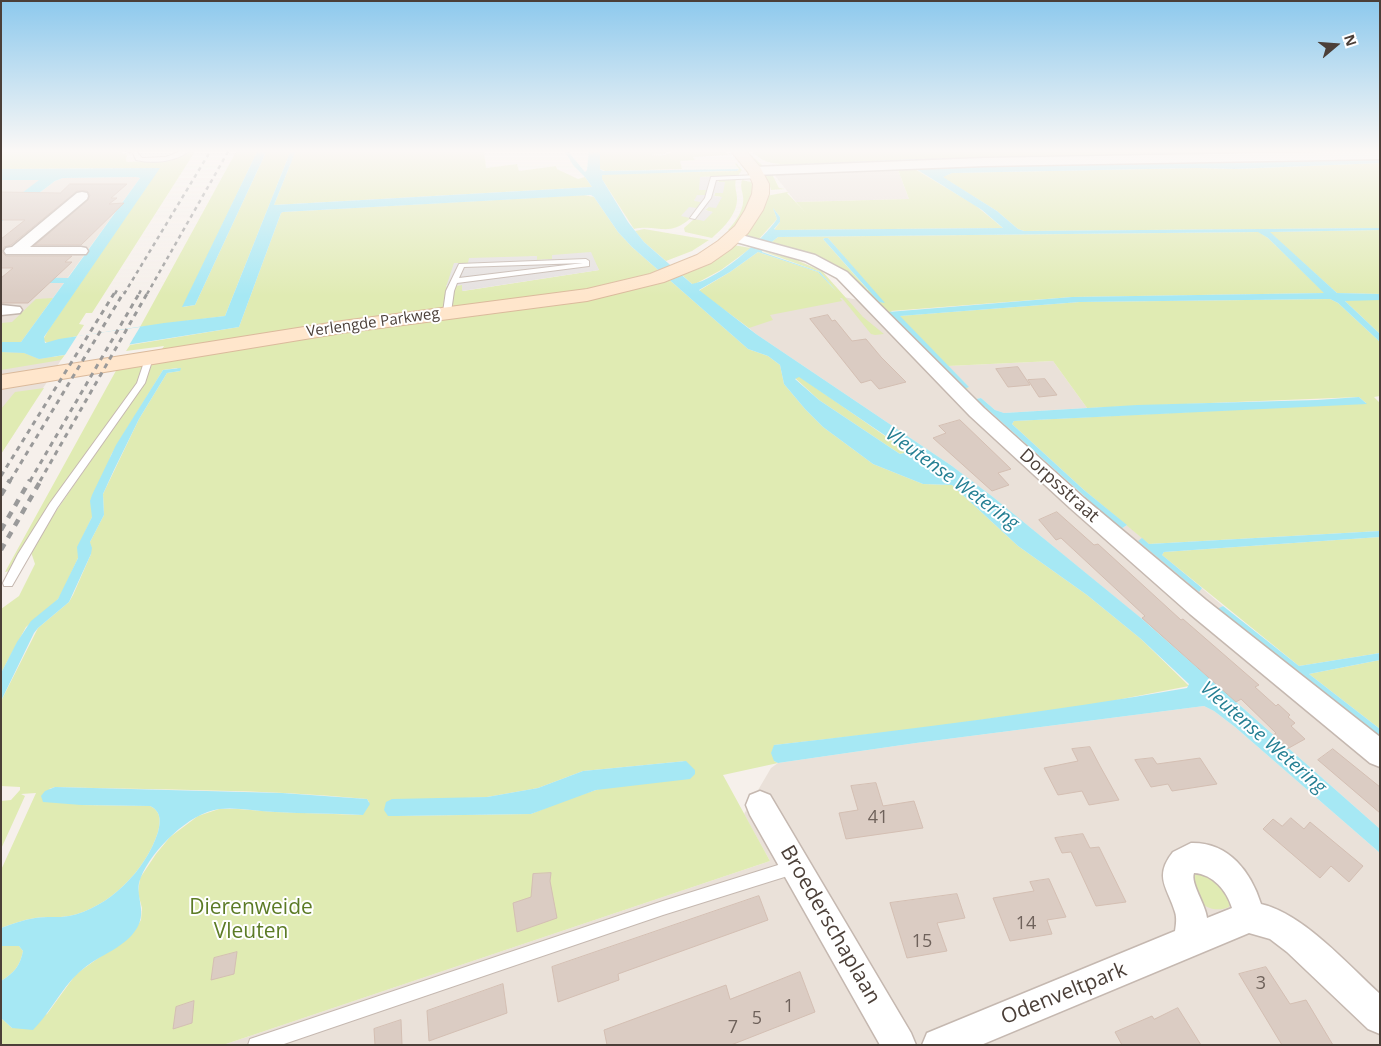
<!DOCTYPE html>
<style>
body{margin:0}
#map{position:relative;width:1381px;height:1046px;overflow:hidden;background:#f6f0eb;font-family:"Open Sans",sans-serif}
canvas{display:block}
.frame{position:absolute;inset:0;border:2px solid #4b3f38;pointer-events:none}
.north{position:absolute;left:1311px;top:20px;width:50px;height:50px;-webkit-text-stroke:4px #fff;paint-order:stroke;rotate:72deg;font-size:14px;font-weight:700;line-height:20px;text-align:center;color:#4b3f38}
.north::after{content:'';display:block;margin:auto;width:18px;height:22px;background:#4b3f38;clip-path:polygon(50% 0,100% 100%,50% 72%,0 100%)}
</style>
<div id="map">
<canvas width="1381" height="1046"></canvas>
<div class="frame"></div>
<div class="north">N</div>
</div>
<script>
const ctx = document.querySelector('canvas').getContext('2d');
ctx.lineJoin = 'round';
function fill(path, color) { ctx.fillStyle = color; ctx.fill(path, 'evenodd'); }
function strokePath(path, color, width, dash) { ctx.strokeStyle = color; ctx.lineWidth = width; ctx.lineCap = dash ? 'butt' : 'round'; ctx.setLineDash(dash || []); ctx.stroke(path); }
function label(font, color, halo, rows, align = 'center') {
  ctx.font = font + ' "Open Sans",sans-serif'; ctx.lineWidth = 4; ctx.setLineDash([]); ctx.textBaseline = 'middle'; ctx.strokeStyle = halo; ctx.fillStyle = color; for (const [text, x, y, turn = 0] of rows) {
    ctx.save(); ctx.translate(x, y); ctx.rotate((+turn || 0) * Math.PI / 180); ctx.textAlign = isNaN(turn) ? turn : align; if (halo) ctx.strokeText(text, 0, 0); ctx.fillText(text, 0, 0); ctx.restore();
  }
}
fill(new Path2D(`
 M898,170L909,199L796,202L775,176L778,174Z
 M136,177L140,178L21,342L61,360L1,454V222L55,181L63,178Z
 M1,180H40L1,209Z
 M843,297L859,300L969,387L948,366L1053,361L1087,408L1004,413L995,410L981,398L976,399L1121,529L1127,525L1223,606L1218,609L1380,738V829L1148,624L993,497L952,466L756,334L737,318Z
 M1204,706L1214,711L1235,727L1380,853V1045H223L770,861L744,814L771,768L778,763L916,743Z`), '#eae1d9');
fill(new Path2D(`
 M1,150L117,151L127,155L126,161L128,162L162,160L189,150H196L92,313H86L79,324L84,325L77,336L47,343L43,340L49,329L159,168L1,169Z
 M237,150H258L183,307L195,305L267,150H291L225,316L140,327Z
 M296,150H484L486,168L517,164L519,171L556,166L557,169L578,179L585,177L592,187L274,205Z
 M600,150H670L664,154L651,155C660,156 668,156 674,150H723L728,155L693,157L695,160L680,161L682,169L605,171L600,169Z
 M742,150H746L763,166L786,164C771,164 761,162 751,150H1343L1339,152L913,168L975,205L1003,228L776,230H774L780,222V217L773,208L777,219L758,240L745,234L766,196L787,192L789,193H787L806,213L796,202L909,199L898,170L904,169L771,172L779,188L785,189L771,190C766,170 754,164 742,150ZM1318,151L1320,153L805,164L920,159Z
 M736,163L742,170L738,176L700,177L707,190L705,195L694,200L702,202L697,208L682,215L691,218C668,238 659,224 634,229L602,179V175L606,174L737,171L739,169L735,164Z
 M1380,163V228L1024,231L1018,229L997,211L942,177L952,173L1197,168L1235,169Z
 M736,179C734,187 737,192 737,199C737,215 723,228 712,238L685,232L684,228L694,219L712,212L705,210L721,197L714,196L715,193H723L718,180Z
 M742,180L755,183L748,211L732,231L728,230C736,221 745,209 743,196C742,190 740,186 742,180Z
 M584,195L594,197L618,232L632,247L748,349L768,356L780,365L784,384L805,409L823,427L873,464L923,484L952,485L1018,546L1087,595L1141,639L1189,686L1096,704L916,729L774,745V761L778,763L723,775L770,861L223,1045H1V1018L12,1028L47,1014L76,974L132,934L141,920L142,908L138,893L140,878L156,854L170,837L198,816L219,809H238L275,812L362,815L369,802L367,799C264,789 159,790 55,787L49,789L81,805L150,806C161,811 161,821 158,832C146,870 109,908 69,916C58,918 46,916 35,918C23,920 12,924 1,928V870L36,793L21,794L25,796L1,849V801L11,800L20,790V787L1,786V701L38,628L69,602L73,595L91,554L90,542L104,515L103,494L139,419L167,373L180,371L177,368L163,370L111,455L92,517L78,547V558L61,595L55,603L26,627L1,673V609L19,596L35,564L30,549L145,382L151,366L164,346L126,351L130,345L239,327L281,213L283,212ZM552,255L591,256L599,270L463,291L462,285L446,286L468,263L537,256V260L552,259ZM686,761L565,800L531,814L397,816L443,799L487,797L538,788L583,771Z
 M644,229L709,240L692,251L666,261L644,242L635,231Z
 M1380,230V294L1337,293L1269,232Z
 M1259,232L1268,238L1325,293L1072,297L891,311L966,388L970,389H961L850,276L770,243L778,237ZM825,238H828L872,290H868L823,239Z
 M733,245L751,248L721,270L695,284H692L681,274Z
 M762,251L794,259L822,271L863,317L884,334L875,335L871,334L842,298H840L842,301L770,315L773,320L749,328L700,292V290L730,272L758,252L818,272L836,291L820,272Z
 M53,298L21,342H1V323L12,322L36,299Z
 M1330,299L1338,303L1380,342V396L1374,397L1380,403V531L1149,544L1084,490L1012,424L1014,421L1366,403L1359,397L1087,408L1053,361L948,366L899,316L1080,302Z
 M1380,300V334L1345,301L1347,300Z
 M1,352L24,353L39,359L65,355L61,360L1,370Z
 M142,365L143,367L137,383L10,571L5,572L118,367Z
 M799,376L908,452L900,454L819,400L795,378Z
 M44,388L1,454V409L15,392Z
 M1380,537V653L1299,666L1162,555L1164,552Z
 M1380,660V729L1309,674Z
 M1198,870H1205L1232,900L1229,907C1218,912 1204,909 1197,898C1193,892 1193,881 1192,874Z
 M7,944L19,946L23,951C20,966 14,973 1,981V946Z`), '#e0ebb3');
fill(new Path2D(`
 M738,176L736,179L718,180V182H725L723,193H715L714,196L722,197L716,208L708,207L705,210L713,212L704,221L681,216L689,207L697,208L701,202L694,201L697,195H705L706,190H699L700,177Z
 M591,252L599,270L462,291V285L446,287L454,263H468L469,258L537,256V260L552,259V255Z`), '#e5e1e0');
fill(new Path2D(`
 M258,150H267L195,305L182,307Z
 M291,150H296L274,205L592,187L585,177L573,165L564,150H567L585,172L587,170L589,150H600V169L603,171L739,169L737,171H722L602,175V179L628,222L644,242L692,284C717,280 763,240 777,219L773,208L780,217V222L774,229L776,230L1003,228L982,210L913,167L1380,158V163L1235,169L1197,168L952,173L943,177L997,211L1018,229L1024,231L1380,228V230L1270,232L1337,293L1380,294V300L1345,301L1380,334V342L1338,303L1330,299L1080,302L900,316L969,387L964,389L888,312L1072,297L1324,293L1268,238L1258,232L778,237L763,249L762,252L820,272L836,291L818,272L758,252L730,272L699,290L756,334L952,466L993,497L1141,618L1380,829V853L1235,727L1214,711L1204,706L916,743L778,763L774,761L771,753L774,745C912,729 1050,712 1187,688L1189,684L1141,639L1087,595L1018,546L952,485L923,484L873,464L823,427L805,409L784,384L780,365L768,356L748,349L632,247L618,232L594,197L591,195L283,212L281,213L239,327L39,359L24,353L1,352V342H21L64,283H1V277L68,278L140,178L136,177L63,178L55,181L1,222V209L39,180H1V169L160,168L44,337L45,343L59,339L164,323L225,316ZM799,377L908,451V452L900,454L819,400L795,379Z
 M1318,151L1320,153L804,164L920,159Z
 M825,238H828L885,303L879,302L823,239Z
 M181,368L180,371L167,373L139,419L114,470L103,494L104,515L90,542L92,548L91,554L69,602L38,628L34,633L1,701V673L17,642L31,621L58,599L78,558L77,547L92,517L90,501L92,495L116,445L163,370Z
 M1359,397L1367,404L1014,421L1012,424L1084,490L1127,525L1121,529L976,399L981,398L995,410L1004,413L1137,405L1317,400Z
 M1380,531V537L1164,552L1162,555L1202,588L1199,592L1138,541L1142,538L1149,544Z
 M1223,606L1299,666L1380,653V660L1309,674L1380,729V738L1217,609Z
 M686,761L695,770V774L690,779L596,790L531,814L397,816H388L384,810L386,802L392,799L487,797L538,788L583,771Z
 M55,787L282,793L367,799L370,804L363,815C333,813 304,814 275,812C256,811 237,807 219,809C189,813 152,850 141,877C133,894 148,910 137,928C125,948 101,954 83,969C62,986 52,1011 33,1030L12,1028L1,1018V981C14,973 20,966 23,951L19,946H1V928C12,924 23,920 35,918C46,916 58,918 69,916C109,908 146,870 158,832C161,821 161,811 150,806L81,805L43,802L41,796L45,791Z`), '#a6e8f4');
fill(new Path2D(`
 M140,327L128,347L63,358L77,336Z`), '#f6f0eb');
const building = new Path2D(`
 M70,184H127L111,198H117L109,204L124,203L81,245H35L88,200L90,195L87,191H77L11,245L4,247L2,252L6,256H72L65,262H72L28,303H1V278L13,268H1V239L25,220H1V192L60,193Z
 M828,315L832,321L835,320L852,341L866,339L881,357L906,382L879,389L871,380L861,383L810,319Z
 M1018,367L1030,385L1008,387L996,369Z
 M1045,379L1057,395L1039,397L1028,380Z
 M960,420L1011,469L998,473L1009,485L992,491L933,438L946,433L939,426Z
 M1057,512L1094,545L1098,544L1181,620L1183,619L1259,685L1255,687L1276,706L1278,704L1290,715L1288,717L1295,723L1291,726L1305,739L1287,749L1273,735L1276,733L1241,699L1236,702L1142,618L1145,616L1061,538L1056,540L1039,520Z
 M1090,747L1100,766L1119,800L1089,805L1082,791L1058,795L1044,768L1078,761L1072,749Z
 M1333,749L1380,787V813L1318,760Z
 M1153,758L1157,764L1200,758L1217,784L1172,791L1168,784L1151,787L1135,760Z
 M876,783L883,806L914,801L923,828L846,839L839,813L858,810L851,786Z
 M1291,818L1304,829L1310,822L1363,866L1349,882L1331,866L1320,878L1263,829L1273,819L1282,826Z
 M1083,834L1090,848L1099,847L1126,902L1096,906L1071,852L1062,853L1055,838Z
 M551,873L550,881L557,918L517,932L513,903L531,897L533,874Z
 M1049,879L1066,917L1047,920L1052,934L1010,941L993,898L1034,891L1030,882Z
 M957,894L965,918L937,923L947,951L907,958L890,903Z
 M759,896L768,920L618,974L619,980L558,1002L552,967Z
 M237,952L234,974L211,980L214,958Z
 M1266,967L1290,1004L1306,1000L1333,1045H1282L1239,974Z
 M800,972L815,1012L731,1045H607L604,1030L726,985L730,999Z
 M503,984L507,1013L429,1041L427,1011Z
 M194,1001L192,1023L173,1029L176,1007Z
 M1178,1008L1201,1045H1122L1115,1032L1152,1016L1154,1019Z
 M401,1020L402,1045H375L374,1029Z`);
fill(building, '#dbccc3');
strokePath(building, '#d4bfb3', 1);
const lane = new Path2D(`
 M1,150H71L68,152H1Z
 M124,150H135L142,158L166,157L184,150H190C177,162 153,164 136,160L133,153Z
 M758,175L760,176V178L716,180L711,198L695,219L690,218L705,198L711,177Z
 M586,259L589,261V266L457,283L454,291L451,312L447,314L443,312L446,291L459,264ZM583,263L459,278L464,267Z
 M146,356H149L153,358L145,383L57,508L12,586H4L3,583L18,554L50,503L137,383Z
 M794,860L799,862L801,867L799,872L794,874L663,915L281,1045H248L250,1039L256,1037L663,901Z`);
const street = new Path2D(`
 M1380,151V159L984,166L754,175L748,171L754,167L984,158Z
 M82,192L87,193L88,196L87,199L30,247H81L86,248L88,251L86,254H6L4,251L6,248L12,247L77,193Z
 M734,233L815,255L847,272L984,408L1084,498L1206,600L1380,737V767L1370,763L1190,614L1070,508L970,416L837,278L805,261L729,240L727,237Z
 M1,305L20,307L22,310L20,313L1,315Z
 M760,791L770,795L911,1033L916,1045H880L750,815L746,805L750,795Z
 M1191,843C1229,842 1251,872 1261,904C1304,914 1348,965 1380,994V1034L1368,1029L1287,952L1270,939L1249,933L981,1045H922L927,1033L1175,931C1176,925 1177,918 1175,912C1168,888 1153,877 1173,852ZM1194,873C1213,874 1227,891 1232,908L1207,918C1206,905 1190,883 1194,873Z`);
const secondary = new Path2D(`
 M730,150H745L760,167L769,184V194L763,210L748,233L731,249L711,263L664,282L587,301L342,333L1,389V375L342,321L587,289L650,274L697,255L718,241L735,226L745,210L752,194L753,184L748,172Z`);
strokePath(lane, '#c5b8b0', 2);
strokePath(street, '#c5b8b0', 3);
strokePath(secondary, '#dbba9c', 2);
fill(lane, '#fff');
fill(street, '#fff');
fill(secondary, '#ffe6cc');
strokePath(new Path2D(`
 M115,294L118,288
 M124,294L211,150
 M139,294L141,290
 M147,294L229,150`), '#9a9a9a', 2.5, [4, 4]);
strokePath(new Path2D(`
 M1,476L115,292
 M10,481L124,292
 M30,481L140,292
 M40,481L148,292`), '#9a9a9a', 3, [5, 5]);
strokePath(new Path2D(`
 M1,495L10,480
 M1,530L30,480
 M1,550L41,480`), '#9a9a9a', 4.5, [7, 7]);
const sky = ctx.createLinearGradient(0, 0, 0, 296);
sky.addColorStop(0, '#8dc9ed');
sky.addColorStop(0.51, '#fbf8f6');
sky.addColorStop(1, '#fbf8f600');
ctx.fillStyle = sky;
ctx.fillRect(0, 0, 1381, 296);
label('15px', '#4b3f38', '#fff', [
 ["Verlengde Parkweg",373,323,-8]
]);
label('18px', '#4b3f38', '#fff', [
 ["Dorpsstraat",1059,486,42]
]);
label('18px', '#6f625b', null, [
 ["41",878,818],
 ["14",1026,924],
 ["15",922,942],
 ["3",1261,984],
 ["1",789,1007],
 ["5",757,1019],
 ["7",733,1028]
]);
label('italic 19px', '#247f93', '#fff', [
 ["Vleutense Wetering",952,479,36],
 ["Vleutense Wetering",1263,738,41]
]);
label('21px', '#5c7b26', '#fff', [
 ["Dierenweide",251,908],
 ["Vleuten",251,932]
]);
label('21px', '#4b3f38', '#fff', [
 ["Broederschaplaan",830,925,60],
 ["Odenveltpark",1064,994,-22]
]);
</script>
